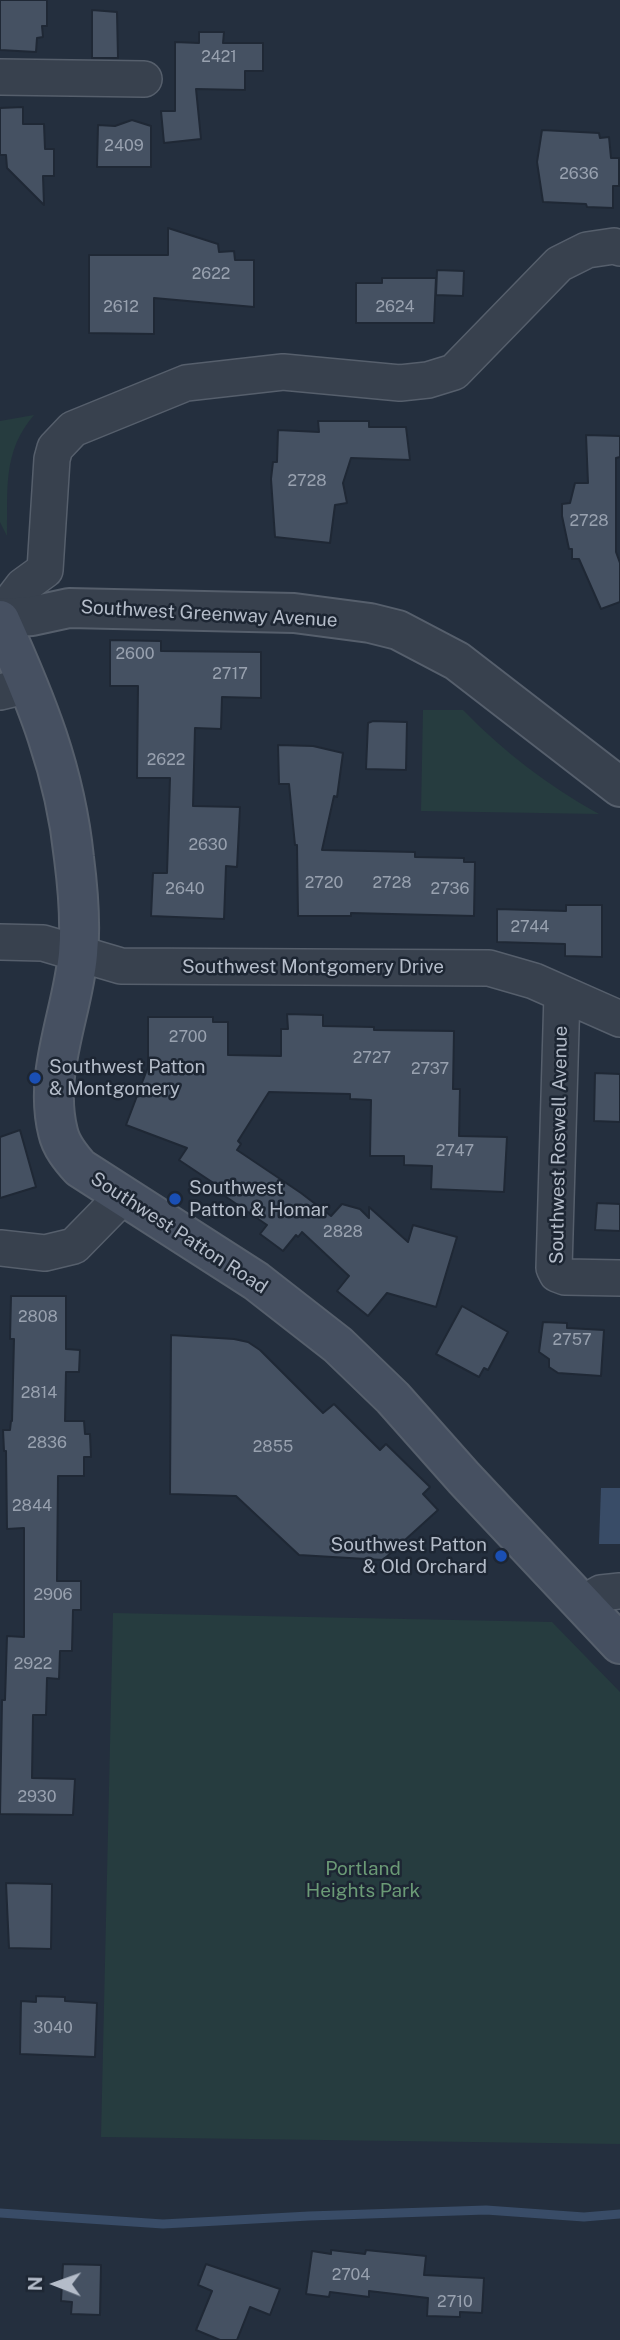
<!DOCTYPE html>
<style>
body{margin:0}
#map{position:relative;width:620px;height:2340px;overflow:hidden;background:#242f3e;font-family:"Public Sans",sans-serif}
canvas{display:block}
.north{position:absolute;left:21px;top:2249px;width:70px;height:70px;-webkit-text-stroke:5px #1d2633;paint-order:stroke;rotate:271deg;font-size:19px;font-weight:700;line-height:28px;text-align:center;color:#b4bcc9}
.north::after{content:'';display:block;margin:auto;width:24px;height:32px;background:#b4bcc9;clip-path:polygon(50% 0,100% 100%,50% 72%,0 100%)}
</style>
<div id="map">
<canvas width="620" height="2340"></canvas>
<div class="north">N</div>
</div>
<script>
const ctx = document.querySelector('canvas').getContext('2d');
ctx.lineJoin = 'round';
function fill(path, color) { ctx.fillStyle = color; ctx.fill(path, 'evenodd'); }
function strokePath(path, color, width, dash) { ctx.strokeStyle = color; ctx.lineWidth = width; ctx.lineCap = dash ? 'butt' : 'round'; ctx.setLineDash(dash || []); ctx.stroke(path); }
function label(font, color, halo, rows, align = 'center') {
  ctx.font = font + ' "Public Sans",sans-serif'; ctx.lineWidth = 5; ctx.setLineDash([]); ctx.textBaseline = 'middle'; ctx.strokeStyle = halo; ctx.fillStyle = color; for (const [text, x, y, turn = 0] of rows) {
    ctx.save(); ctx.translate(x, y); ctx.rotate((+turn || 0) * Math.PI / 180); ctx.textAlign = isNaN(turn) ? turn : align; if (halo) ctx.strokeText(text, 0, 0); ctx.fillText(text, 0, 0); ctx.restore();
  }
}
fill(new Path2D(`
 M34,415C2,452 8,490 7,536L0,522V421Z
 M423,710H463C504,752 548,786 599,814L421,811Z
 M113,1613L552,1622L620,1692V2144L101,2137Z`), '#263c3f');
fill(new Path2D(`
 M601,1488H620V1544H599Z`), '#394c67');
strokePath(new Path2D(`
 M0,2213L163,2224L309,2216L486,2210L584,2217L620,2214`), '#394c67', 9);
const building = new Path2D(`
 M0,0H47V26H42L43,37L37,38L36,52L0,50Z
 M92,10L117,12L118,58H92Z
 M199,32H224L223,43H263V71H245V90L196,89L201,139L164,143L161,111H175V42L199,43Z
 M23,107V124H44L45,149H54V176H43L44,205L7,168L6,155H0V108Z
 M132,120L151,126V167H97L98,125L115,126Z
 M542,130L599,133L600,138L609,137L611,158H619V186H613V208L587,207L586,204L543,202L537,162Z
 M168,228L218,244L219,252L234,251L235,260H254V307L154,298V334L89,333V255H168Z
 M437,270L464,271L463,296L436,295Z
 M382,278H436L434,323H356V283H382Z
 M318,421H369V427H406L410,460L351,458L343,483L347,503L335,505L330,543L275,537L271,479L273,462H277L278,430L319,432Z
 M586,435L620,436V457L616,458V552L620,563V602L601,609L579,559H572V549H569L562,516V504L570,503L575,483H588Z
 M110,640L161,641V651L261,652V698L222,697L221,729L195,728L193,806L240,807L237,867L226,866L224,919L151,916L153,873H167L170,778H137L138,686H110Z
 M373,721L407,722L406,770L366,769L368,723Z
 M278,745L313,746L343,753L337,797L334,796L322,850L415,852V857L464,858V862H475L474,916L351,913V916H298L297,845H295L289,784H279Z
 M566,905H602V957L565,956V944L497,942V909L566,911Z
 M287,1014L323,1015V1026L374,1027V1030L454,1031L453,1089H460L459,1136L507,1137L504,1192L431,1189L432,1166L404,1165V1156H370L371,1100L350,1099V1094L269,1092L238,1141L241,1144L237,1150L301,1193L331,1216L342,1204L360,1209L369,1218V1207L408,1242L413,1225L457,1237L436,1307L387,1293L368,1316L337,1291L349,1276L302,1232L298,1237L296,1235L283,1251L260,1234L267,1225L219,1192L221,1188L179,1160L187,1148L126,1125L148,1067V1017H213V1022H228V1055L281,1056V1029H288Z
 M595,1073L620,1074V1122L594,1121Z
 M20,1130L36,1187L0,1198V1137Z
 M597,1203L620,1204V1231L595,1230Z
 M11,1296H66V1349L80,1350L79,1372H66L65,1421H84L85,1434H90L91,1457H84V1476H58L57,1581H81V1610H73L72,1651H60L59,1679L47,1678L46,1715H33L32,1778L75,1779L73,1815L0,1814L2,1700H5L7,1636L24,1637V1528L7,1529L6,1451H4L3,1430H10L11,1421H12L14,1339H10Z
 M462,1306L508,1332L488,1370L484,1368L479,1377L436,1354Z
 M543,1322L567,1323V1328L604,1330L601,1376L558,1373L549,1367V1359L539,1352Z
 M171,1335L234,1339L248,1342L260,1350L323,1413L334,1404L380,1450L386,1444L430,1487L423,1494L438,1510L383,1560L299,1555L236,1496L170,1494Z
 M6,1883L52,1884L51,1949L9,1948Z
 M36,1996L65,1997V2001L97,2003L95,2057L20,2054L21,2001L36,2002Z
 M331,2250L365,2254L366,2250L426,2256L424,2275L484,2278L482,2313L460,2312V2317L427,2316L428,2298L369,2291V2297L330,2292L329,2297L306,2294L312,2251L331,2254Z
 M63,2264L101,2265L100,2315L71,2314L72,2302L61,2301Z
 M206,2264L280,2289L270,2315L250,2307L237,2340H220L196,2330L212,2291L198,2285Z`);
fill(building, '#455162');
strokePath(building, '#1f2835', 2);
const minor = new Path2D(`
 M0,77L144,79
 M0,616L23,586L45,570L52,459L55,448L73,429L186,383L283,372L400,383L428,380L454,372L559,264L587,250L614,246L620,248
 M0,692L29,685
 M0,942L43,943L121,966L489,968L534,981L620,1019
 M562,994L554,1268L557,1274L565,1277L620,1278
 M0,1248L45,1253L74,1246L122,1197
 M582,1604L601,1593L620,1591`);
const tertiary = new Path2D(`
 M0,618L32,616L69,608L294,613L370,623L398,630L457,661L620,787`);
const secondary = new Path2D(`
 M0,620C36,700 65,770 74,858C78,889 81,922 78,954C73,1012 43,1073 58,1132C61,1146 71,1158 80,1168L256,1281L338,1345L393,1398L464,1478L620,1644`);
strokePath(minor, '#565f6c', 38);
strokePath(tertiary, '#565f6c', 42);
strokePath(secondary, '#565f6c', 42);
strokePath(minor, '#38414e', 35);
strokePath(tertiary, '#38414e', 38);
strokePath(secondary, '#465061', 38);
for (const [x, y, r, color] of [
 [35,1078,7,"#1a4fb4"],
 [175,1199,7,"#1a4fb4"],
 [501,1556,7,"#1a4fb4"]
]) { const dot = new Path2D(); dot.arc(x, y, r, 0, 2 * Math.PI); ctx.fillStyle = color; ctx.fill(dot); strokePath(dot, '#1d2633', 2.5); }
label('16px', '#98a1af', null, [
 ["2421",219,57],
 ["2409",124,146],
 ["2636",579,174],
 ["2622",211,274],
 ["2612",121,307],
 ["2624",395,307],
 ["2728",307,481],
 ["2728",589,521],
 ["2600",135,654],
 ["2717",230,674],
 ["2622",166,760],
 ["2630",208,845],
 ["2720",324,883],
 ["2728",392,883],
 ["2640",185,889],
 ["2736",450,889],
 ["2744",530,927],
 ["2700",188,1037],
 ["2727",372,1058],
 ["2737",430,1069],
 ["2747",455,1151],
 ["2828",343,1232],
 ["2808",38,1317],
 ["2757",572,1340],
 ["2814",39,1393],
 ["2836",47,1443],
 ["2855",273,1447],
 ["2844",32,1506],
 ["2906",53,1595],
 ["2922",33,1664],
 ["2930",37,1797],
 ["3040",53,2028],
 ["2704",351,2275],
 ["2710",455,2302]
]);
label('19px', '#b4bcc9', '#1d2633', [
 ["Southwest Greenway Avenue",209,614,3],
 ["Southwest Montgomery Drive",313,967],
 ["Southwest Roswell Avenue",559,1145,-89],
 ["Southwest Patton Road",179,1233,33]
]);
label('19px', '#b4bcc9', '#1d2633', [
 ["Southwest Patton",49,1067],
 ["& Montgomery",49,1089],
 ["Southwest",189,1188],
 ["Patton & Homar",189,1210],
 ["Southwest Patton",487,1545,"right"],
 ["& Old Orchard",487,1567,"right"]
], 'left');
label('19px', '#6b9a76', '#1d2633', [
 ["Portland",363,1869],
 ["Heights Park",363,1891]
]);
</script>
